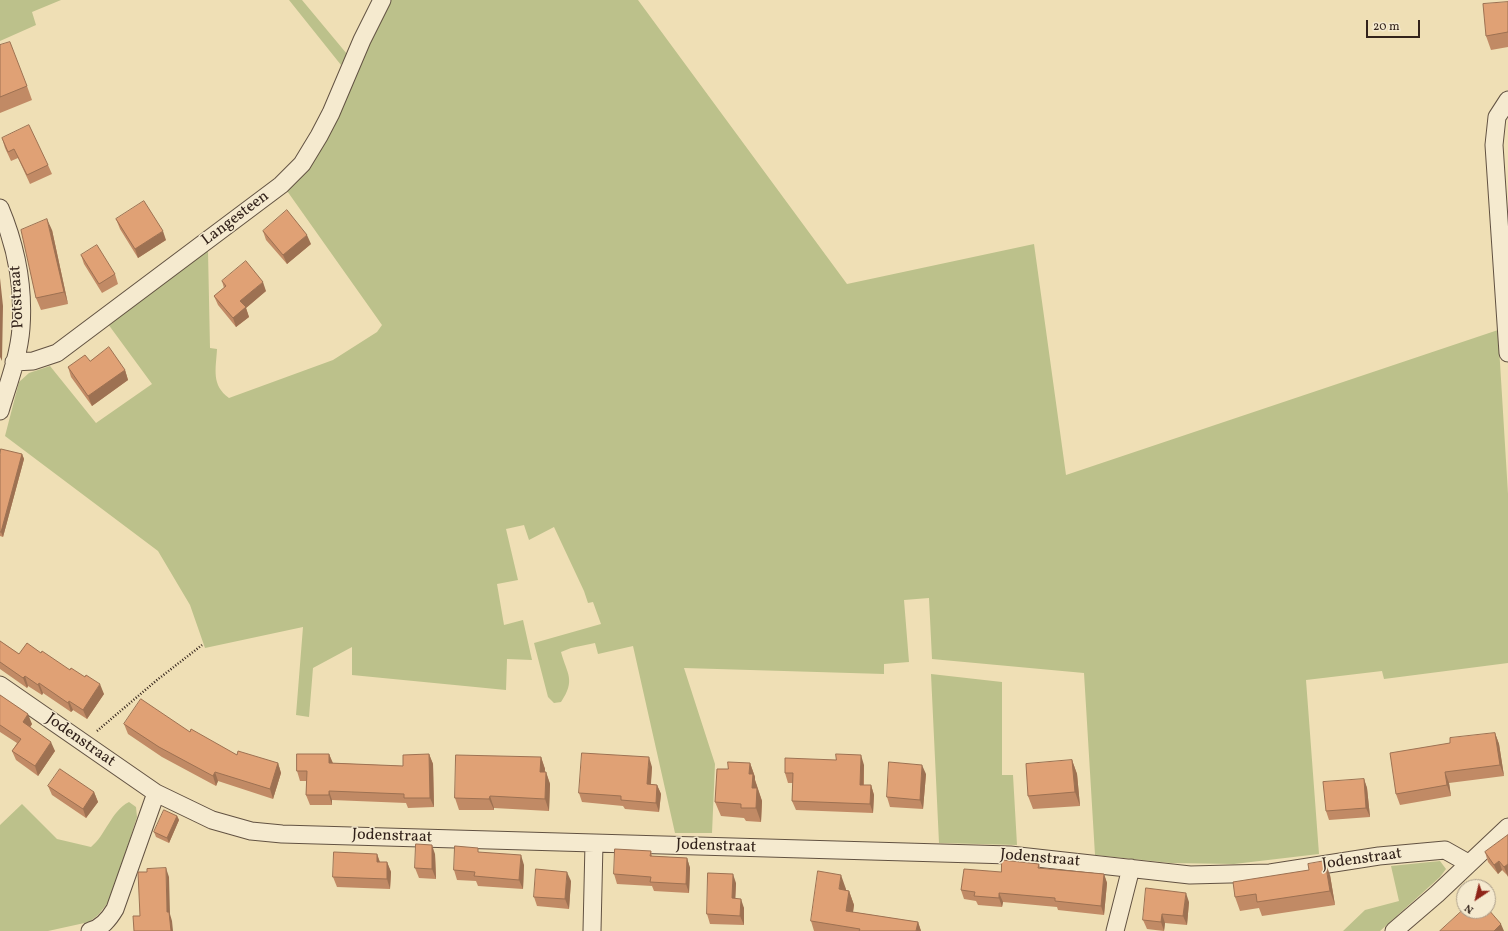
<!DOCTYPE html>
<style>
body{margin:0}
#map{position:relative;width:1508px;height:931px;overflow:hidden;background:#efdfb5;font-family:Vollkorn,serif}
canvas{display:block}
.north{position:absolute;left:1456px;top:879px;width:40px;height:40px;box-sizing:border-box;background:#f5eacf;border:1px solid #a79a87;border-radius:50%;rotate:215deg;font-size:11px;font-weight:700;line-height:16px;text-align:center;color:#33231b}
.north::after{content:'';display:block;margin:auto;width:14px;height:18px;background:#8f2418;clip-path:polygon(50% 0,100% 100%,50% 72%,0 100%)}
.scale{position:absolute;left:1366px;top:20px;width:54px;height:18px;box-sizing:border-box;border:2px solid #33231b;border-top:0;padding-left:5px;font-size:12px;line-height:14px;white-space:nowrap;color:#33231b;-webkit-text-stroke:3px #f5eacf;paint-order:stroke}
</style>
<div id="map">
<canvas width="1508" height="931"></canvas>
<div class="north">N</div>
<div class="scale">20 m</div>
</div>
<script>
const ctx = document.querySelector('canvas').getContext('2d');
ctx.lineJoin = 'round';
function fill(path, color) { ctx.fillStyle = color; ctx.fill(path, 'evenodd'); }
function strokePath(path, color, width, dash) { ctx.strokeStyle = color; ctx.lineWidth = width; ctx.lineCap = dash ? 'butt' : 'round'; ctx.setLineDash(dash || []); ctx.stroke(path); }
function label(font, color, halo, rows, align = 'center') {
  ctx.font = font + ' Vollkorn,serif'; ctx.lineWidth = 3; ctx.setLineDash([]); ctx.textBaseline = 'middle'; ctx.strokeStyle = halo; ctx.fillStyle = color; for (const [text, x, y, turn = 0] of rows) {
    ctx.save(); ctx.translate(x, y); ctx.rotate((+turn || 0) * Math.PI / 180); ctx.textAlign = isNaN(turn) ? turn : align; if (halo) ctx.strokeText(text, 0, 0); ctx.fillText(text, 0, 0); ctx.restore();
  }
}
fill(new Path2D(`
 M0,0H61L32,12L36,25L0,41Z
 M289,0H302L347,54L341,65Z
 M391,0H638L847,284L1034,244L1066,475L1498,330L1508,494V663L1384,679L1382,671L1306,680L1319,854L1234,864L1171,863L1095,855L1084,673L932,659L929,598L904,600L909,662L884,664V674L684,668L715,764L712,833H675L633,646L598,654L595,643L571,648L561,652C567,674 576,680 561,702L554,703L548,697L534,643L601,624L593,602L588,603L584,591L554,527L529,540L524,525L506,529L518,580L497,584L504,625L523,620L532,660L507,659L506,690L352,675V647L313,668L309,717L296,715L303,627L205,648L190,605L158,551L5,436L19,382L29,373L50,366L96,423L152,384L108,324L208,251L210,348L217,349C216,369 211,385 229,398L333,360L377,332L382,325L285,188Z
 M931,674L1002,682V775H1013L1017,845L939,843Z
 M129,802L136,807L137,817L110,900L98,915L89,922L48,931H0V825L22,804L57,839L91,847C106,835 111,811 129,802Z
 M1440,861L1446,869L1440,877L1380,931H1343L1365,910L1399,901L1391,866Z`), '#bcc18b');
const minor = new Path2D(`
 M1508,100L1497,117L1494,145L1508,353
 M0,208C16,246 24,287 21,328C19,356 8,384 0,411
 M14,362L33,361L57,353L281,185L302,164L319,136L331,113L362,40L382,0
 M0,685L156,793L212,820L251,831L282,834L1010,855L1190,875L1270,873L1379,856L1445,850L1468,863
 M90,931C102,928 109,919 115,909L156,793
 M592,931L594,843
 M1115,931L1131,868
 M1394,931L1437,894L1508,827`);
strokePath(minor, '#625242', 19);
strokePath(new Path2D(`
 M97,731L157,680L202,645`), '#33231b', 2.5, [1, 2]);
strokePath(minor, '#f5eacf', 17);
fill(new Path2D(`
 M1508,2V47L1491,50L1486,36Z
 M0,45L27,86L32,100L0,113Z
 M2,138L48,165L52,174L30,184L18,158L11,161L5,148Z
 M116,219L166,240L138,258L120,229Z
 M52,230L68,304L41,310L36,298Z
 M263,231L311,244L287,264L266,240Z
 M81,255L115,274L118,284L102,293L84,264Z
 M222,281L266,291L246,308L249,317L236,327L218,305L214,296L224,288Z
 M90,361L125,370L128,380L92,406L71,377L68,367Z
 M22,454L24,459L3,537L0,536V455Z
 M0,641L19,654L104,694L87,719L73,710L71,712L43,693L42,695L28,686L27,688L0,669Z
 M0,695L32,724L30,727L55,751L38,776L16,760L12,751L17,743L0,732Z
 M124,724L190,732L237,755L278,763L281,773L273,799L218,781L216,786L162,757L128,734Z
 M1495,733L1499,744L1504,776L1449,783L1451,796L1400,805L1396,794L1450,743Z
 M329,754L333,763L403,766L429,754L433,764L434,807L408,808L406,803L332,800V805H310L306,795V781H300L297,771Z
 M541,757L545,769V772H546L550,784L549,811L494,808V810H459L455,798Z
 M1072,760L1077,774L1080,806L1033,809L1028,796Z
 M750,763L755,777V780L762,801L761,822L746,821L744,818L721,816L715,802L728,769Z
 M864,765V785H871L874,795L873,813L796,810L792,801L793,783H788L785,773Z
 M652,767L651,784L657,785L661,794L659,812L625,809L623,806L582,802L579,793Z
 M926,774L923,809L890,807L887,797Z
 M1364,779L1367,788L1370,817L1329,820L1326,811Z
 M48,786L94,792L98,802L86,818L52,795Z
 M177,816L179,820L169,843L156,837L154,832Z
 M1508,835V876L1502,870L1498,874L1488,862L1485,852Z
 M651,851L652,856L687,858L690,868L689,893L654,891L652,886L617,884L614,874Z
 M480,852L524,865L523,889L478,886L476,881L457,880L454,870Z
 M377,854L380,862H387L391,872L390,889L337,887L333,877Z
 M435,854L436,879L419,878L415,868Z
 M1039,864L1040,868L1104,874L1107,883L1104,915L1058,910L1057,907L1003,902L1002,907L978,905L976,901L964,899L961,890L1001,872Z
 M1330,875L1335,905L1262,916L1259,908L1240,911L1235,897Z
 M571,881L569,909L537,906L534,897Z
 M736,883L735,898L744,908V925L710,924L707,914Z
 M846,889V890L849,891L854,905L853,912L918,922L921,931H814L811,921Z
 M1189,902L1187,925L1165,923L1164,931L1147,929L1143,920Z`), '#c18a65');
fill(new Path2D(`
 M47,219L52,230L68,304L64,292Z
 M163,231L166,240L138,258L135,249Z
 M307,235L311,244L287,264L283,255Z
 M0,278L3,306L2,361L0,357Z
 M263,282L266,291L246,308L249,317L236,327L233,318L240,301Z
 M125,370L128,380L92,406L88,396Z
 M22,454L24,459L3,537L1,532Z
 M25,676L28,686L27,688L23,678Z
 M39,683L43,693L42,695L38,685Z
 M100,684L104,694L87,719L83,710Z
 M69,701L73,710L71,712L68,703Z
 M28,714L32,724L27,732L23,722Z
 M1495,733L1499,744L1504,776L1500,765Z
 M51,742L55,751L38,776L35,766Z
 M329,754L333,764L329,763Z
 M429,754L433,764L434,807L430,798Z
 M861,755L864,765L863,794L860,785Z
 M541,757L545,769L544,783L540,772Z
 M649,757L652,767L650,793L647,784Z
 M1072,760L1077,774L1080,806L1075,792Z
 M278,763L281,773L273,799L270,789Z
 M750,763L755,777V780L762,801L761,822L756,808L749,774Z
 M922,765L926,774L923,809L920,800Z
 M215,772L218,781L216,786L213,776Z
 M546,772L550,784L549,811L545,799Z
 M1445,772L1449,783L1451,796L1447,785Z
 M1364,779L1367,788L1370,817L1366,808Z
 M657,785L661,794L659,812L656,803Z
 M871,785L874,795L873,813L870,804Z
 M329,791L332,800V805L329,795Z
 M94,792L98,802L86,818L83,809Z
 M490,796L494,808V810L489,799Z
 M177,816L179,820L169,843L167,838Z
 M432,845L435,854L436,879L432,869Z
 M377,854L380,863L377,862Z
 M521,855L524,865L523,889L519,880Z
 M687,858L690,868L689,893L686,884Z
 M1325,861L1330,875L1335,905L1330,891Z
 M1499,861L1502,870L1498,874L1494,865Z
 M387,862L391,872L390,889L387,879Z
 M1508,864V877L1504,867Z
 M166,868L169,877L170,914L172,921L173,931H171L167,912Z
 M567,872L571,881L569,909L565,899Z
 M733,874L736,883L735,908L732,898Z
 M1104,874L1107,883L1104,915L1101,906Z
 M841,875L846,889L844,903L839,889Z
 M849,891L854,905L851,925L846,911Z
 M999,893L1003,902L1002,907L999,898Z
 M1186,893L1189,902L1187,925L1183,916Z
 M741,899L744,908V925L740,916Z
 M1162,914L1165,923L1164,931L1161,922Z
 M918,922L921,931H916Z
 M1501,924L1504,931H1494Z`), '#9d7152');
const building = new Path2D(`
 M1508,2V32L1486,36L1483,4Z
 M10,42L27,86L0,97V45Z
 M29,125L48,165L27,175L14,149L8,152L2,138Z
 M144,201L163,231L135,249L116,219Z
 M287,210L307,235L283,255L263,231Z
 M47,219L64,292L36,298L21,230Z
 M97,245L115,274L99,284L81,255Z
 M246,261L263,282L240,301L246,307L233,318L214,296L226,286L222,281Z
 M109,347L125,370L88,396L68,367L85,355L90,361Z
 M1,449L22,454L1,532H0V455Z
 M0,641L19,654L27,643L41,653L42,651L70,670L71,668L85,677L86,675L100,684L83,710L69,701L68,703L39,683L38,685L25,676L23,678L0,662Z
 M0,695L28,714L23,722L51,742L35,766L12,751L21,739L0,725Z
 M141,699L190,732L191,729L237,755L238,751L278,763L270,789L215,772L213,776L159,747L124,724Z
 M1495,733L1500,765L1445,772L1447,785L1396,794L1390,753L1450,743V738Z
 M582,753L649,757L647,784L657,785L656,803L621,800V796L579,793Z
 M297,754H329V763L403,766V755L429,754L430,798H404V794L329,791V795H306L307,771H297Z
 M836,754L861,755L860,785H871L870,804L792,801L793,773H785V758L836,760Z
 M456,755L541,757L540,772H546L545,799L490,796L489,799L455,798Z
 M1072,760L1075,792L1028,796L1026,764Z
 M728,762L750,763L749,774H753L752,788H757L756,808H741V804L715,802L717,769H728Z
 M889,762L922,765L920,800L887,797Z
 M60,769L94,792L83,809L48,786Z
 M1364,779L1366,808L1326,811L1323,782Z
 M164,810L177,816L167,838L154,832Z
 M1508,835V864L1504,867L1499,861L1494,865L1485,852Z
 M416,844L432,845V869L415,868Z
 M455,846L478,848V852L521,855L519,880L474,876L475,872L454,870Z
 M615,849L651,851L650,856L687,858L686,884L650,882L651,877L614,874Z
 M334,852L377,854V862H387V879L333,877Z
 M1002,860L1039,864L1038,868L1104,874L1101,906L1055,901V898L999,893V898L974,896L975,892L961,890L964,869L1001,872Z
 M1325,861L1330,891L1257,902L1256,894L1235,897L1233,882L1309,870L1308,864Z
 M166,868L167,912H169L171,931H134L133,916H140L138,872H147V869Z
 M536,869L567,872L565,899L534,897Z
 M818,871L841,875L839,889L849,891L846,911L918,922L916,931H859L860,929L811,921Z
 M708,873L733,874L732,898L741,899L740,916L707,914Z
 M1146,888L1186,893L1183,916L1162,914L1161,922L1143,920Z
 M1464,909V911H1488V909L1501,924L1494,931H1440Z`);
fill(building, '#e0a175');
strokePath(building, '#9d7152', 1);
label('16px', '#33231b', '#f5eacf', [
 ["Langesteen",236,219,-37],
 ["Potstraat",18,297,-93],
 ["Jodenstraat",80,741,35],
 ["Jodenstraat",392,837,2],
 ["Jodenstraat",716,847,2],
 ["Jodenstraat",1040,859,5],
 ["Jodenstraat",1362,860,-8]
]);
</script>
